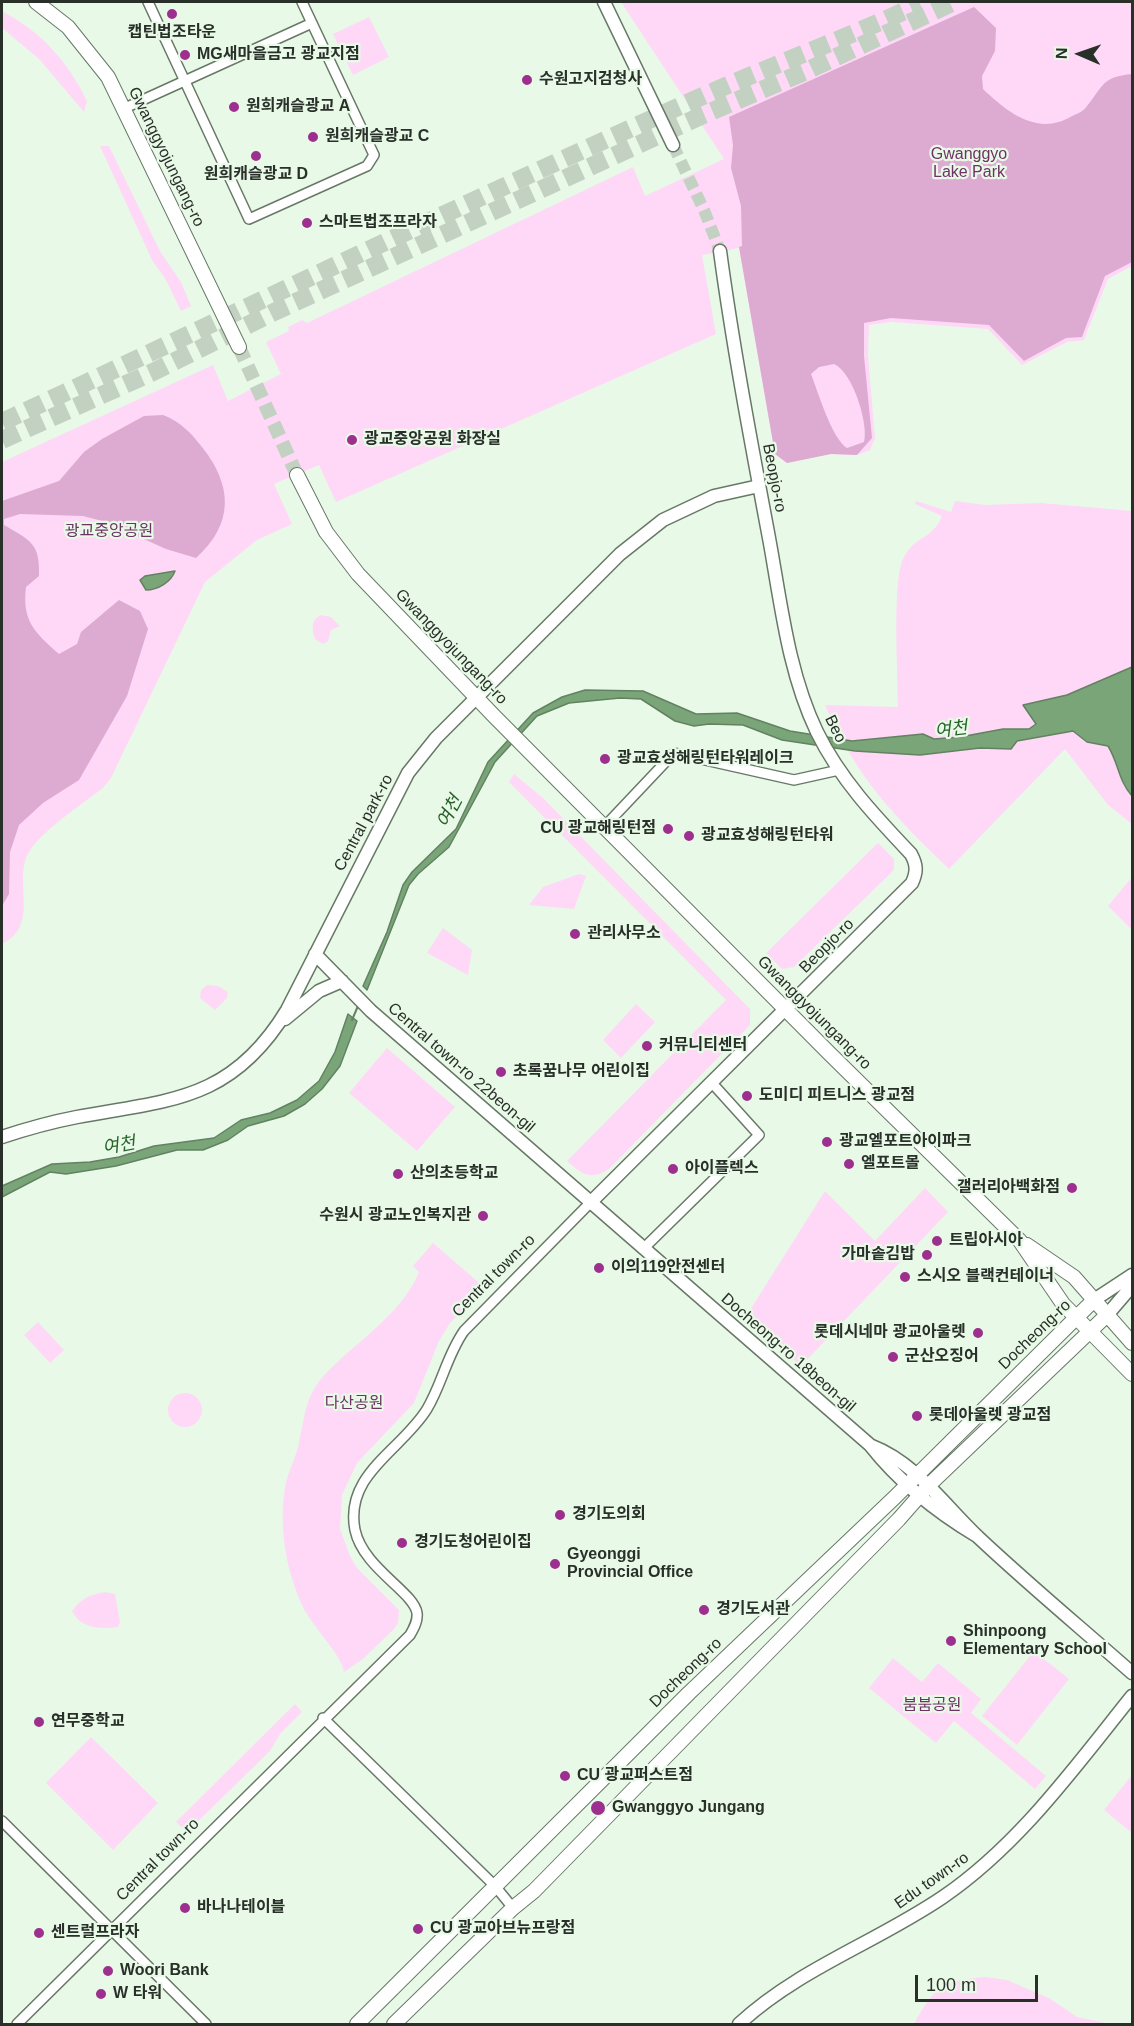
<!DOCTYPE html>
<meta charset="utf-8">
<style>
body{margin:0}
#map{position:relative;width:1134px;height:2026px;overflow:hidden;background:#e8fae7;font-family:Arial,sans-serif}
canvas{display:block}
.frame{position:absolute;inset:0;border:3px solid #292f29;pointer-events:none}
.north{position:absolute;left:1050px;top:24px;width:60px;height:60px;-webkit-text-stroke:4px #e8fae7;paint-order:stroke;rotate:272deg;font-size:16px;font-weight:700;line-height:24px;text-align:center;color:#292f29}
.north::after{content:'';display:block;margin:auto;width:21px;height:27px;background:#292f29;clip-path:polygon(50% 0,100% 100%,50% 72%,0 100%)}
.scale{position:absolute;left:915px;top:1975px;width:123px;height:27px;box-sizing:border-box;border:3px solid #292f29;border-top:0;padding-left:8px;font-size:18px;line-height:21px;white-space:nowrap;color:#292f29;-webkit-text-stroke:4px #e8fae7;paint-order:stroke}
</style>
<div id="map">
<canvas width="1134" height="2026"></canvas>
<div class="frame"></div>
<div class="north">N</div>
<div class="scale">100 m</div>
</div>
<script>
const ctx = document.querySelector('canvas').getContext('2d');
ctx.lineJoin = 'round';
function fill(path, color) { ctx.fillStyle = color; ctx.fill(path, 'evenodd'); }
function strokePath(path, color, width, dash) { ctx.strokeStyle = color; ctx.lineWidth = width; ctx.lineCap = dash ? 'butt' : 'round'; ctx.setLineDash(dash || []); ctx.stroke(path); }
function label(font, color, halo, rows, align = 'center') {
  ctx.font = font + ' Arial,"Noto Sans KR",sans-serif'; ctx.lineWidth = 4.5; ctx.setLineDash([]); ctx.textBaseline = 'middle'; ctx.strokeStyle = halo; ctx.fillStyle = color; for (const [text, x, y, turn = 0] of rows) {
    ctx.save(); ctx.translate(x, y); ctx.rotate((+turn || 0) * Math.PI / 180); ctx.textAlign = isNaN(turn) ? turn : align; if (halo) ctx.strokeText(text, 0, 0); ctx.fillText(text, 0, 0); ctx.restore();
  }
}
fill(new Path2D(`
 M621,2H1132V266L1108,279L1084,340L1067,342L1022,365L988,329L892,322L869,325L868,355L875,438L870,450L857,455L831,454L787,463L775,454L739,248L702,255L716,334L336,502L319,465L274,484L292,524L257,540L205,582L111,778L103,788C84,803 35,835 27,856C14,886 40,925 2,944V462L213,365L228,401L281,374L266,342L289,331L288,327L302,320L307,323L633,167L645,196L724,159Z
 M2,11C42,33 67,60 87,101L84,112L39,59L2,28Z
 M369,17L389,57L353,75L333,34Z
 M100,146H109L160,251L181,282L191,306L181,311L166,280L152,260Z
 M916,501L951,512L955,501L985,505L1041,503L1132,511V824L1108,805L1065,749L949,869C895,817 855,776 825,705L898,707C898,675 892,583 903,559C915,534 932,541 942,516L915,504Z
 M321,615L331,617L340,626L331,630L328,641L323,644L315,639C312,630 310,620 321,615Z
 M514,774L543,798L750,1009V1025L609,1169C591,1181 582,1174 567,1161L726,1000L509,782Z
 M878,843L894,859V870L794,967L782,969L766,953Z
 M579,874L586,876L574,909L529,905L543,887Z
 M1132,877V930L1108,906Z
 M443,928L472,950L468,975L427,953Z
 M207,985L218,986L228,992L227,998L215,1010L200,998L201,990Z
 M636,1004L655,1022L621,1058L603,1040Z
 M387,1048L455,1107L417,1151L349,1093Z
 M925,1188L948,1212L801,1366L745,1318L825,1191L875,1241Z
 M433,1243L485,1288L450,1323L439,1341L414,1403L357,1463L342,1495L340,1529L350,1556L357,1568L399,1610L398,1623L394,1629L363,1659L344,1672C340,1652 313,1628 303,1607C285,1569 278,1523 286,1482C289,1470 295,1459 298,1447C304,1423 304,1399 321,1379C352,1343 400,1318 419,1272L413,1266Z
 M38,1322L64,1350L50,1363L24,1335Z
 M168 1410a17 17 0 1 1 34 0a17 17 0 1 1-34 0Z
 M105,1592L115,1594L120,1622L118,1627C100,1629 81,1629 72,1611C80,1599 91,1594 105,1592Z
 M1034,1651L1069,1679L1017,1745L982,1716Z
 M893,1658L922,1682L938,1663L981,1699L971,1713L1046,1776L1035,1789L954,1721L936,1743L869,1688Z
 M295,1704L302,1712L280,1734L270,1751L187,1832L176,1822Z
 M91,1737L158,1803L113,1850L46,1783Z
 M1132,1775V1833L1104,1810Z
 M985,1977L1007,1980L1049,1998L1077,2017L1111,2024H914C934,1988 942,1980 985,1977Z`), '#fed8f6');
fill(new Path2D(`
 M974,7L996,28L995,51L982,76L983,89C1007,112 1038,137 1072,116C1077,114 1084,111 1087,106C1104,85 1102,77 1132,74V262L1105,276L1082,337L1066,338L1024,361L989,325L891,318L864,323V356L872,438L857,455L831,454L787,463L775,454L739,247L742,246L741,206L731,168L733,145L729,117ZM834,364C853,372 869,425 864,442L847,448C832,439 818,392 811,374L819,367Z
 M163,415C181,422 191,433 202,447C233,486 234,524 196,558L166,549L106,522L83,516L20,514L4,519V525C31,541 40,543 39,576L26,587C22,621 34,632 59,654L77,644L81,632L119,600L140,611L148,629L127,696L79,780L43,803L19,825L10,852L9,894L2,906V501L59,481L84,452L102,439L144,416Z`), '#ddaad2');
const water = new Path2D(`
 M175,571C171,582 158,590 146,590L140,580L145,576Z
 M1132,667V796C1118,780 1119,764 1108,746L1087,742L1073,731L1017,741L1011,749L980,748L920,755L855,751L782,740L743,725L709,724L694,726L675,721L641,699L620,698L569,703L537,716L495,762L449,847L418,874L409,885L367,990L363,986L387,932L403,885L412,872L456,829L488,762L533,713L562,697L585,690L643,691L696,714L737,713L790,731L852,741L923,734L934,739L960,737L1003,729H1029L1036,724L1023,705L1067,695Z
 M348,1014L357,1021L340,1066L322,1089L305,1104L284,1116L248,1126L228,1140L203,1150H177L116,1166L66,1174L50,1172L2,1197V1186L52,1164L90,1162L119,1157L154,1146L214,1138L241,1120L270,1113L297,1100L319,1081L335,1052Z`);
fill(water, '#7aa579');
strokePath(water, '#628261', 1.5);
strokePath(new Path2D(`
 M352,1020L358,1006`), '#628261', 2);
strokePath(new Path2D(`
 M673,145L704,210L720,251`), '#c2d1c1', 12, [12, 6]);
strokePath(new Path2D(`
 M239,347L297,475`), '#c2d1c1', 14, [14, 7]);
strokePath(new Path2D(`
 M2,422C233,315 463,203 696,99C770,66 847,38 920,4
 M2,440L153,372L274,312L703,115L804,72L954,2`), '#c2d1c1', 18, [18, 9]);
const minor = new Path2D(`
 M148,2L249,219L367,166L374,155L302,2
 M125,108L312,23
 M605,826L674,753L794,780L839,770
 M643,1249L759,1135L712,1083
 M323,1718L495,1886L513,1908
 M2,1821L206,2024
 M17,2024L410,1635C414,1628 418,1621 417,1613C414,1592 363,1568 355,1530C344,1474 402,1450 427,1409C442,1384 447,1355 464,1331L590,1203`);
const tertiary = new Path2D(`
 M604,2L673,145
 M315,954L371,1011L870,1445C900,1483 935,1511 977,1536
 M285,1019L319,991L342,981
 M2,1137C26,1129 51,1122 77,1117C170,1100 232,1101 287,1010L408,773L436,738L620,554L663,520L714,496L759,486
 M590,1203L912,883C917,872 917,865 911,854C875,816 840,779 817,732C788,672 781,603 769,538C751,442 733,347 720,251
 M1094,1300L1132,1275
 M1107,1315L1132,1286
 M872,1446C916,1463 945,1506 978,1537C1028,1584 1081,1628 1132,1673
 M739,2024C798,1969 877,1942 943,1897C1019,1845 1075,1767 1132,1696`);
const secondary = new Path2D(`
 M36,2L68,27L108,77L239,347
 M297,475L326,532L358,574L494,716L830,1054L1020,1241L1063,1304L1132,1374
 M1027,1245L1074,1277L1132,1343
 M357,2024L689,1693L894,1498L1094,1300
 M394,2024L513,1908L534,1891L899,1519L928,1486L1107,1315`);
strokePath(minor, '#687867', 12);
strokePath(tertiary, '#687867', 15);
strokePath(secondary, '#687867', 16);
strokePath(minor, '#fff', 9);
strokePath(tertiary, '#fff', 12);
strokePath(secondary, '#fff', 14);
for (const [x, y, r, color] of [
 [172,14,6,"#9d2f8e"],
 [185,55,6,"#9d2f8e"],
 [527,80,6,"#9d2f8e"],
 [234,107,6,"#9d2f8e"],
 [313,137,6,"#9d2f8e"],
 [256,156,6,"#9d2f8e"],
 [307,223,6,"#9d2f8e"],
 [352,440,6,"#9d2f8e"],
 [605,759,6,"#9d2f8e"],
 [668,829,6,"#9d2f8e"],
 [689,836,6,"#9d2f8e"],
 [575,934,6,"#9d2f8e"],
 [647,1046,6,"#9d2f8e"],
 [501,1072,6,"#9d2f8e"],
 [747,1096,6,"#9d2f8e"],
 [827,1142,6,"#9d2f8e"],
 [849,1164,6,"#9d2f8e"],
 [673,1169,6,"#9d2f8e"],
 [398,1174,6,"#9d2f8e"],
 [1072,1188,6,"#9d2f8e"],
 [483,1216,6,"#9d2f8e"],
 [937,1241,6,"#9d2f8e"],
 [927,1255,6,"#9d2f8e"],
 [599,1268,6,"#9d2f8e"],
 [905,1277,6,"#9d2f8e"],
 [978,1333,6,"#9d2f8e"],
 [893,1357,6,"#9d2f8e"],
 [917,1416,6,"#9d2f8e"],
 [560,1515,6,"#9d2f8e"],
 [402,1543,6,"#9d2f8e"],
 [555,1564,6,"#9d2f8e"],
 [704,1610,6,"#9d2f8e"],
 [951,1641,6,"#9d2f8e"],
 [39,1722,6,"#9d2f8e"],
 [565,1776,6,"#9d2f8e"],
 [598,1808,8,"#9d2f8e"],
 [185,1908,6,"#9d2f8e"],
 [418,1929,6,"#9d2f8e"],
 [39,1933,6,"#9d2f8e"],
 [108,1971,6,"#9d2f8e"],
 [101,1994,6,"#9d2f8e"]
]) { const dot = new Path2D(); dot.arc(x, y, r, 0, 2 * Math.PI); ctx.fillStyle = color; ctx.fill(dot); strokePath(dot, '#e8fae7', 2); }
label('bold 16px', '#292f29', '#e8fae7', [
 ["캡틴법조타운",172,33,"center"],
 ["MG새마을금고 광교지점",197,55],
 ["수원고지검청사",539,80],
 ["원희캐슬광교 A",246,107],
 ["원희캐슬광교 C",325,137],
 ["원희캐슬광교 D",256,175,"center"],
 ["스마트법조프라자",319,223],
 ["광교중앙공원 화장실",364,440],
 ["광교효성해링턴타워레이크",617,759],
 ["CU 광교해링턴점",656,829,"right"],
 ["광교효성해링턴타워",701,836],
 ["관리사무소",587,934],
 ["커뮤니티센터",659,1046],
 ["초록꿈나무 어린이집",513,1072],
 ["도미디 피트니스 광교점",759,1096],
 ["광교엘포트아이파크",839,1142],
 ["엘포트몰",861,1164],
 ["아이플렉스",685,1169],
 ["산의초등학교",410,1174],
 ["갤러리아백화점",1060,1188,"right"],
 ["수원시 광교노인복지관",471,1216,"right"],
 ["트립아시아",949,1241],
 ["가마솥김밥",915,1255,"right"],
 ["이의119안전센터",611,1268],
 ["스시오 블랙컨테이너",917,1277],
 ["롯데시네마 광교아울렛",966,1333,"right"],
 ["군산오징어",905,1357],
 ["롯데아울렛 광교점",929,1416],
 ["경기도의회",572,1515],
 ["경기도청어린이집",414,1543],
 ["Gyeonggi",567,1555],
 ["Provincial Office",567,1573],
 ["경기도서관",716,1610],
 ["Shinpoong",963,1632],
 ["Elementary School",963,1650],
 ["연무중학교",51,1722],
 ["CU 광교퍼스트점",577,1776],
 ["Gwanggyo Jungang",612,1808],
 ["바나나테이블",197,1908],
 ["CU 광교아브뉴프랑점",430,1929],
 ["센트럴프라자",51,1933],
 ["Woori Bank",120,1971],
 ["W 타워",113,1994]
], 'left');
label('16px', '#6e3264', '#e8fae7', [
 ["Gwanggyo",969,155],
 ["Lake Park",969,173],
 ["광교중앙공원",109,532],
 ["다산공원",354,1404],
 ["붐붐공원",932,1706]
]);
label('16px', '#292f29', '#e8fae7', [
 ["Gwanggyojungang-ro",166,157,64],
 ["Beopjo-ro",774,478,79],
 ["Gwanggyojungang-ro",451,647,46],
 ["Beo",835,729,64],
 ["Central park-ro",364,823,-62],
 ["Beopjo-ro",827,946,-45],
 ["Gwanggyojungang-ro",814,1013,45],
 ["Central town-ro 22beon-gil",461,1068,41],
 ["Central town-ro",494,1276,-45],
 ["Docheong-ro",1035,1335,-44],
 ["Docheong-ro 18beon-gil",788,1353,41],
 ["Docheong-ro",686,1673,-44],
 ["Central town-ro",158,1860,-45],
 ["Edu town-ro",932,1881,-35]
]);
label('italic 18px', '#27632a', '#e8fae7', [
 ["여천",951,730,-7],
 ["여천",450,812,-62],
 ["여천",119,1146,-10]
]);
</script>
